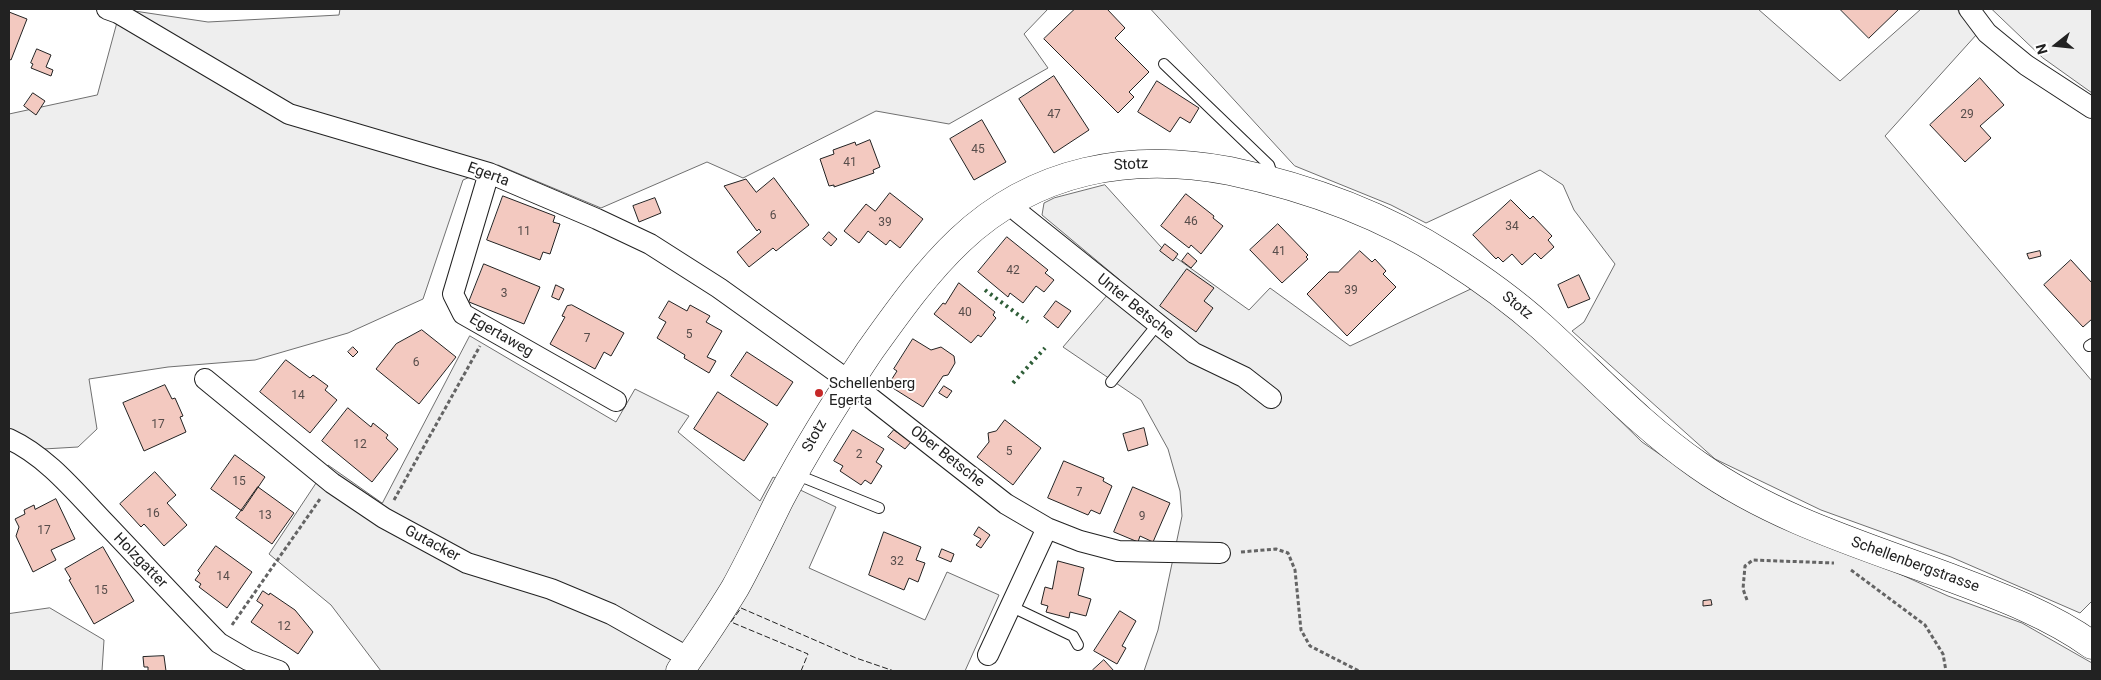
<!DOCTYPE html>
<style>
body{margin:0}
#map{position:relative;width:2101px;height:680px;overflow:hidden;background:#fff;font-family:Roboto,sans-serif}
canvas{display:block}
.frame{position:absolute;inset:0;border:10px solid #222;pointer-events:none}
.north{position:absolute;left:2031px;top:20px;width:50px;height:50px;-webkit-text-stroke:4px #fff;paint-order:stroke;rotate:254deg;font-size:14px;font-weight:700;line-height:20px;text-align:center;color:#222}
.north::after{content:'';display:block;margin:auto;width:18px;height:22px;background:#222;clip-path:polygon(50% 0,100% 100%,50% 72%,0 100%)}
</style>
<div id="map">
<canvas width="2101" height="680"></canvas>
<div class="frame"></div>
<div class="north">N</div>
</div>
<script>
const ctx = document.querySelector('canvas').getContext('2d');
ctx.lineJoin = 'round';
function fill(path, color) { ctx.fillStyle = color; ctx.fill(path, 'evenodd'); }
function strokePath(path, color, width, dash) { ctx.strokeStyle = color; ctx.lineWidth = width; ctx.lineCap = dash ? 'butt' : 'round'; ctx.setLineDash(dash || []); ctx.stroke(path); }
function label(font, color, halo, rows, align = 'center') {
  ctx.font = font + ' Roboto,sans-serif'; ctx.lineWidth = 4; ctx.setLineDash([]); ctx.textBaseline = 'middle'; ctx.strokeStyle = halo; ctx.fillStyle = color; for (const [text, x, y, turn = 0] of rows) {
    ctx.save(); ctx.translate(x, y); ctx.rotate((+turn || 0) * Math.PI / 180); ctx.textAlign = isNaN(turn) ? turn : align; if (halo) ctx.strokeText(text, 0, 0); ctx.fillText(text, 0, 0); ctx.restore();
  }
}
const green = new Path2D(`
 M121,9L208,22L339,15L340,9H1048L1024,34L1048,68L949,124L876,111L743,178L707,162L601,208L498,165L463,180L423,299L348,333L255,360L168,367L89,379L97,429L78,447L9,451V114L97,95Z
 M1151,9H1758L1840,81L1921,9H1957L1977,34L1885,136L2092,381V601L2080,613L1951,557L1821,510L1715,459L1572,331L1584,322L1615,264L1574,210L1563,185L1540,170L1426,223L1391,205L1295,166Z
 M1992,9H2092V93L2043,58Z
 M1105,185L1161,247L1249,310L1270,288L1350,346L1475,287L1549,351L1642,442L1723,498L1832,543L1948,596L2022,623L2092,663V671H1144L1158,630L1182,516L1180,491L1168,449L1141,400L1063,347L1120,280L1042,215L1044,203L1054,198Z
 M470,336L616,422L635,389L689,416L678,432L760,501L773,477L836,507L809,568L925,620L947,572L999,595L965,671H381L331,605L269,554L328,465L382,503Z
 M50,608L104,640L102,671H9V614Z`);
fill(green, '#eee');
strokePath(green, '#6f6f6f', 1);
const building = new Path2D(`
 M1075,9H1107L1125,28L1115,38L1149,72L1129,92L1134,97L1118,113L1044,39Z
 M1840,9H1899L1869,38Z
 M9,12L27,19L11,60L9,59Z
 M37,49L51,55L46,67L53,70L51,76L31,68L33,64L31,63Z
 M1054,76L1089,130L1054,153L1019,99Z
 M1980,78L2004,105L1980,126L1991,138L1965,162L1930,125Z
 M1157,81L1199,108L1190,123L1180,117L1170,132L1138,112Z
 M33,93L45,101L36,115L24,106Z
 M982,120L1006,162L974,180L950,139Z
 M870,140L880,167L873,170L874,173L834,187V185L829,186L820,159L834,154L833,150L855,142L856,145Z
 M774,178L809,225L776,251L773,248L749,267L737,252L761,232L759,229L757,231L724,186L746,179L756,192Z
 M890,193L923,219L900,248L890,240L886,245L868,231L859,243L844,231L866,204L875,211Z
 M1186,194L1214,216L1213,218L1223,226L1201,254L1191,245L1189,248L1161,226Z
 M503,196L555,216L553,222L560,224L550,254L543,252L540,260L487,240Z
 M655,198L661,213L639,222L633,206Z
 M1511,200L1530,219L1533,216L1552,236L1548,240L1554,247L1541,259L1535,253L1522,265L1512,254L1503,262L1498,257L1496,259L1473,235Z
 M1278,224L1308,255L1306,257L1308,259L1282,283L1250,250Z
 M829,232L837,239L831,246L823,239Z
 M1007,237L1048,270L1045,273L1054,280L1044,292L1036,286L1023,303L1010,293L1008,297L978,272Z
 M1165,244L1178,254L1173,261L1160,251Z
 M1360,251L1372,262L1375,259L1386,271L1383,274L1396,287L1347,336L1307,294L1329,272H1338Z
 M2040,251L2041,256L2029,259L2027,254Z
 M1188,253L1197,261L1191,268L1182,261Z
 M2071,260L2092,283V319L2083,327L2044,285Z
 M484,264L540,287L524,324L469,302Z
 M1187,269L1214,288L1204,301L1213,308L1196,332L1160,306Z
 M1579,275L1590,299L1568,308L1558,285Z
 M959,283L995,312L993,315L996,318L981,337L978,335L971,343L934,314L943,303L945,304Z
 M556,285L564,289L559,300L552,297Z
 M669,301L687,311L690,305L710,316L706,322L722,331L707,357L716,361L709,373L684,358L685,355L657,338L666,322L659,318Z
 M1056,301L1071,311L1058,328L1044,317Z
 M572,305L624,333L611,356L604,352L595,369L550,344L565,317L562,316L567,306Z
 M422,330L456,357L419,404L376,369L396,344Z
 M913,339L931,350L941,347L954,356L955,363L948,375L943,376L923,407L888,385L897,371L894,369Z
 M353,347L358,352L353,357L348,352Z
 M747,352L793,382L777,406L731,376Z
 M286,360L310,378L313,375L328,386L325,390L337,400L310,433L260,392Z
 M165,385L172,399L175,398L183,416L180,417L186,432L144,451L123,403Z
 M944,386L952,391L947,398L939,393Z
 M718,392L768,424L744,461L694,429Z
 M348,408L371,427L373,423L388,435L386,438L398,449L372,482L322,441Z
 M1005,420L1041,448L1013,485L977,457L989,442L988,433L996,431Z
 M1144,428L1148,445L1128,451L1123,434Z
 M853,430L884,449L876,462L882,466L871,484L865,480L861,485L840,471L843,466L834,461Z
 M894,430L911,442L905,449L888,437Z
 M235,455L265,477L242,511L211,489Z
 M1064,461L1104,478L1103,481L1112,486L1100,514L1091,510L1088,515L1048,498Z
 M155,472L176,495L167,503L187,525L164,546L144,524L141,527L120,504Z
 M258,487L294,513L272,544L236,518Z
 M1133,487L1170,503L1153,542L1140,536L1138,542L1114,532Z
 M56,499L75,539L51,550L56,560L33,572L16,536L19,527L15,519L25,514L24,510L34,505L35,509Z
 M979,527L990,535L981,548L976,545L981,539L974,535Z
 M884,532L921,547L916,560L925,563L918,582L909,578L904,590L869,575Z
 M216,546L252,572L227,608L199,587L201,584L195,580L200,573L198,571Z
 M103,547L134,601L94,624L69,580L71,579L65,569Z
 M942,549L954,554L951,562L939,557Z
 M1058,561L1084,568L1078,595L1091,599L1086,616L1070,612L1069,618L1046,612L1048,606L1041,604L1045,587L1052,589Z
 M263,591L269,595L270,593L295,610L313,632L298,654L251,622L263,605L257,601Z
 M1711,600L1712,605L1703,606V601Z
 M1120,611L1136,621L1122,646L1126,648L1117,664L1094,651Z
 M164,656L166,671H148V667H144L143,657Z
 M1104,660L1114,671H1094L1093,670Z`);
fill(building, '#f3c9c0');
strokePath(building, '#222', 1);
const lane = new Path2D(`
 M1164,64L1269,165L1273,177
 M2089,346L2092,344
 M1111,382L1157,325
 M795,474L879,508
 M1010,606L1073,636L1078,645`);
const street = new Path2D(`
 M107,9L118,13L289,114L489,173L597,219L650,244L719,288L849,381L1006,504L1047,528L1080,541L1118,551L1220,553
 M1969,9L1987,33L2026,65L2092,108
 M489,173L453,294L463,314L616,401
 M1011,202L1018,212L1194,353L1244,377L1271,398
 M205,379L332,483L384,518L467,563L551,589L611,614L689,658
 M9,439C48,457 77,494 106,524C144,564 181,604 219,643L248,660L279,671
 M988,655L1047,528`);
const secondary = new Path2D(`
 M680,671C699,644 718,616 735,588C751,559 765,529 780,499C807,448 837,400 869,352C897,313 925,273 960,240C1035,169 1131,152 1230,171C1306,187 1383,215 1448,257C1481,278 1513,301 1542,327C1594,374 1640,425 1698,465C1776,520 1866,546 1954,579C2002,597 2050,615 2092,645`);
strokePath(lane, '#222', 12);
strokePath(street, '#222', 22);
strokePath(secondary, '#222', 29);
strokePath(new Path2D(`
 M394,500L480,346
 M1241,552L1276,549L1288,553L1295,570L1301,630L1310,646L1359,671
 M1851,570L1925,625L1943,654L1946,671
 M1747,600L1743,589L1745,566L1753,560L1834,563
 M232,625L320,499`), '#646464', 3, [4, 2.5]);
strokePath(lane, '#fff', 10);
strokePath(street, '#fff', 20);
strokePath(secondary, '#fff', 28);
strokePath(new Path2D(`
 M985,290L1028,322
 M1013,383L1045,348`), '#2f5e38', 4, [2.5, 4]);
strokePath(new Path2D(`
 M801,671L808,654L731,622L741,608L856,658L894,671`), '#222', 1, [6, 2.5]);
for (const [x, y, r, color] of [
 [819,393,5,"#c62828"]
]) { const dot = new Path2D(); dot.arc(x, y, r, 0, 2 * Math.PI); ctx.fillStyle = color; ctx.fill(dot); strokePath(dot, '#fff', 2); }
label('12px', '#564c4a', null, [
 ["47",1054,115],
 ["29",1967,115],
 ["45",978,150],
 ["41",850,163],
 ["6",773,216],
 ["46",1191,222],
 ["39",885,223],
 ["34",1512,227],
 ["11",524,232],
 ["41",1279,252],
 ["42",1013,271],
 ["39",1351,291],
 ["3",504,294],
 ["40",965,313],
 ["5",689,335],
 ["7",587,339],
 ["6",416,363],
 ["14",298,396],
 ["17",158,425],
 ["12",360,445],
 ["5",1009,452],
 ["2",859,455],
 ["15",239,482],
 ["7",1079,493],
 ["16",153,514],
 ["13",265,516],
 ["9",1142,517],
 ["17",44,531],
 ["32",897,562],
 ["14",223,577],
 ["15",101,591],
 ["12",284,627]
]);
label('15px', '#222', '#fff', [
 ["Stotz",1131,165,-3],
 ["Egerta",488,175,20],
 ["Stotz",1517,306,39],
 ["Unter Betsche",1135,307,39],
 ["Egertaweg",501,336,30],
 ["Stotz",815,436,-61],
 ["Ober Betsche",947,457,38],
 ["Gutacker",432,544,28],
 ["Holzgatter",140,561,46],
 ["Schellenbergstrasse",1915,565,20]
]);
label('15px', '#222', '#fff', [
 ["Schellenberg",829,384],
 ["Egerta",829,401]
], 'left');
</script>
